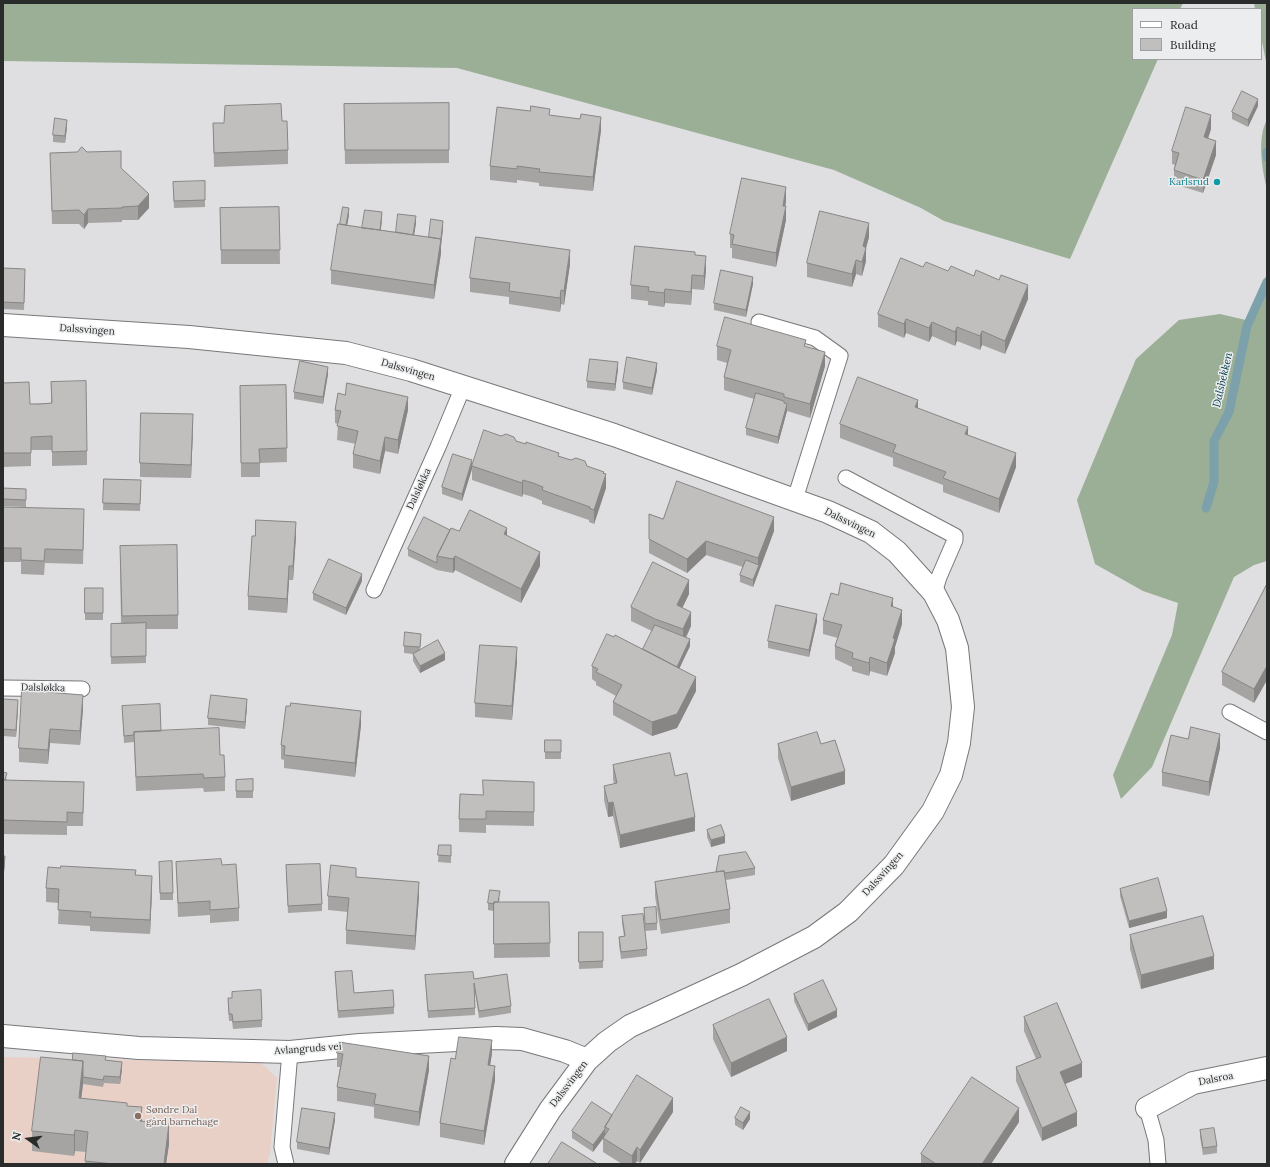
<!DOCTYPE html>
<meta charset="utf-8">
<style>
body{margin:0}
#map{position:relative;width:1270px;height:1167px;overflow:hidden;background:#dfdfe1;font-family:Lora,serif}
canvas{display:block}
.frame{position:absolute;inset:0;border:4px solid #2a2b2b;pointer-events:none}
.legend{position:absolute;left:1132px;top:8px;width:130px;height:52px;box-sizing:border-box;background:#ecedee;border:1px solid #9e9fa0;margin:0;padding:5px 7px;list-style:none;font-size:12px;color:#2a2b2b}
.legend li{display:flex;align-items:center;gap:8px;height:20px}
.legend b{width:20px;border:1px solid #9e9fa0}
.north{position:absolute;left:8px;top:1119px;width:40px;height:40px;-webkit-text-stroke:3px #ecedee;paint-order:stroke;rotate:284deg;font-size:11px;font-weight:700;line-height:16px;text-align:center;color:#2a2b2b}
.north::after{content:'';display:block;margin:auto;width:14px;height:18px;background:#2a2b2b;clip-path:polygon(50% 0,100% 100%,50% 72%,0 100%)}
</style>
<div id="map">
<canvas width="1270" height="1167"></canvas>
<div class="frame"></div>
<ul class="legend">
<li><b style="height:5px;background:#fff"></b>Road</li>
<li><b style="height:11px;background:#c1bfbe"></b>Building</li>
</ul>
<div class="north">N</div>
</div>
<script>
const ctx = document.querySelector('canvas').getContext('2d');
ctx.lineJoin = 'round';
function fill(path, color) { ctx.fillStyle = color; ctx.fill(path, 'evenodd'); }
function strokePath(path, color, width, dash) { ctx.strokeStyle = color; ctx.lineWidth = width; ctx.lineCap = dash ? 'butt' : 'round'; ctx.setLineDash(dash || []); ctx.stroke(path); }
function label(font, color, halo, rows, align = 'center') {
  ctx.font = font + ' Lora,serif'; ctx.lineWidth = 3; ctx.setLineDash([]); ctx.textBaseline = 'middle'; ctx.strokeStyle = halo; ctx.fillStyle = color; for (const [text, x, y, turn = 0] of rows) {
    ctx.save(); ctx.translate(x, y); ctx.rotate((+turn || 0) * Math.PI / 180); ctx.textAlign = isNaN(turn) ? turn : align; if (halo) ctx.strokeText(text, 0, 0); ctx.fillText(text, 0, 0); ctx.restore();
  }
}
fill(new Path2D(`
 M3,1057L261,1063L277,1078L270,1154L267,1164H3Z`), '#e8d0c7');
fill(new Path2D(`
 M3,3H1183L1180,9H1133V59H1158L1070,259L944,221L921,208L834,170L457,68L3,61Z
 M1254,3H1267V66L1261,37V9H1255Z
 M1267,120V189C1262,171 1257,136 1267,120Z
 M1267,274V561L1254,565L1234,577L1152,767L1121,799L1113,775L1172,635L1178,603L1143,591L1095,564L1077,500L1136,359L1179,320L1220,314L1246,320Z`), '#9aaf95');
strokePath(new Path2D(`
 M1267,152V157
 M1206,508L1214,482V441L1229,412L1247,326L1267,282`), '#7ca1ab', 9);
const lane = new Path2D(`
 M759,322L815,338L840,356L795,499
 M846,478L955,536V540L939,577L934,593
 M374,590L438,447L463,387
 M3,688L82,689
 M1230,712L1267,732
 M1147,1108L1156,1140L1158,1164
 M286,1164L282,1147L290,1052`);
const street = new Path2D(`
 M3,325L189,337L346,353L411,370L614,435L828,512L871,532L897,552L934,593L948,620L957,648L963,707L959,743L951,775L933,811L894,865L848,912L814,937L741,975L630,1026L607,1042L587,1060L550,1110L516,1164
 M3,1036L139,1048L290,1052L360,1045L496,1038L522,1039L565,1051L587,1060
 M1147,1108L1193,1083L1267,1068`);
strokePath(lane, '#78787a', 17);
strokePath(street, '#78787a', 24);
strokePath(lane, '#fff', 15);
strokePath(street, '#fff', 22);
fill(new Path2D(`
 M449,103V163L345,164L344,104Z
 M1258,106L1248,127L1232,119V112Z
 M550,115L601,130L593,191L539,186V183L517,180V183L490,180V166Z
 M213,123L288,150V164L214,167Z
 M67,127L65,143L53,142V135Z
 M1211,129L1208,138L1216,155L1203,193L1174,184V170L1175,165L1172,164V151Z
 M87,152L121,168L149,208L138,220H122V222L88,223L84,229L79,224H52L50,153Z
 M205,181V207L174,208L173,189Z
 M786,201L785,206L786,220L776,267L732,258V248H730V234Z
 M279,207L280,264H221L220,208Z
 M349,215L347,225L362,228L382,219L381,230L396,232L416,223L414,235L429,237L443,228L441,246V253L434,299L331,284V270L340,224Z
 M869,237L866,248V261L862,276L856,274L852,287L807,277V263Z
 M695,255L706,270L704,290L692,289L691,305L665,303L664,307L648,305V301L631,299V285Z
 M570,264L564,305L561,304L560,312L509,304V297L470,292V278Z
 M923,267L948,271L1028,299L1005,354L982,345L980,350L957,341L955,346L932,336L929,342L906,333L904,338L878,327V314Z
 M3,268L25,276L24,310L3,309Z
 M753,284L746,317L714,310V303Z
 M717,346L806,347L825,366L810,418L787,411L778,444L746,435V428L754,399L724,390V377L727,363L717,360Z
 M618,369L615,391L587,388V381Z
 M657,370L652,395L623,389V382Z
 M328,374L323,404L294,399V392Z
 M51,382L87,451V465L52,466V450H31V466L3,467V383L30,404L51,403Z
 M286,385L287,462L260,463V477H241L240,386Z
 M918,408L968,435L1016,467L999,513L943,492V485L893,466V458L840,438V424Z
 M335,410H408L398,454L385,451L380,474L353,468V454L356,444L337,440L338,424L335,423Z
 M193,428L191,478L140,477V463Z
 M516,441L587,466L604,473L606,488L594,524L589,522V520L542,504V501L533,497L523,494L522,497L472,480V469L462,501L442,494V487L472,465Z
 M104,479L141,480L140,511L103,510Z
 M3,488L26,489V507L3,506Z
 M3,507L84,523L83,564L45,563L44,575L21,574V562H3Z
 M649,514L663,519L774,531L753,587L740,582V575L743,567L706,555L687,573L649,553Z
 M450,530L459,531L507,536L540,566L521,603L455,570L453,573L437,570L408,556V549Z
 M296,536L293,580H289L287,613L248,610V596Z
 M120,560L178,615V629H146V663L111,664V624L121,623Z
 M362,581L346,615L313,600V593Z
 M1267,584V680L1254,703L1222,685V672Z
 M85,588H103V620H85Z
 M689,594L682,608L691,626L686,638L690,646L679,668L696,691L677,728L652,736L613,715V702L616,696L596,685V682L592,679V666L614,637L643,649L652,631L631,621V607Z
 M838,595L893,607L902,624L895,647V653L887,676L870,671L869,676L852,671V667L835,659V646L838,638L823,634V620Z
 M817,621L809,657L768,648V641Z
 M421,641L420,650L445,660L420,673L413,661V654L404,653V646Z
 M517,661L512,720L475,717V703Z
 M3,699L18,707L16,737L3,736Z
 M122,706L161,731L220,755L225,777V791L204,792L203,788L136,791L134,742L124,743Z
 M247,706L245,729L208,725V718Z
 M83,709L80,745L50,743L48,764L19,762V748Z
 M361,725L355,777L284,768V760L281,759V745Z
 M545,740H561V759H545Z
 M778,744H821L845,784L791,801L778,758Z
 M1220,748L1209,796L1162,786V772Z
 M613,765L675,776L695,831L620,848L613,816L608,817L604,800V786L614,784L613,779Z
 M3,772L7,780L84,782L83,826H67V835L3,834Z
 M253,779V798H236V780Z
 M534,782V826L486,825V833L459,832V819L483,795Z
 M707,830L725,843L711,847L707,837Z
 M439,845H451V863L438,862Z
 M176,862L222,865L239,908V921L210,923V915L178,917Z
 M286,865L322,904V911L288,913Z
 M755,868V875L726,880L730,909V923L661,934L655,896V882Z
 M159,869L173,893V900H160Z
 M136,875L152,890L150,934L90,931V926L58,924L59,903L46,902V888Z
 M356,877L419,896L415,950L346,944V930L348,912L328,910V896Z
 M1120,889L1167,918L1129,928L1120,896Z
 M500,898L499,902H549L550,957L494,958V911L488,910V903Z
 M644,908L657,923V930L645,931Z
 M622,916L647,949V956L621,959L619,944V937L624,936L622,923Z
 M579,932H603V968L579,969Z
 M1130,935L1214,969L1141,989L1130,949Z
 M335,972L354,993L394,1007V1014L338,1018Z
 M425,975L474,979L511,1006V1013L479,1018L475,992V1015L428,1018Z
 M232,992L262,1020V1027L233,1029L232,1021H229L228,1005V998H232Z
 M794,994L837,1017L808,1031L794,1001Z
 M1024,1017L1082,1077L1065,1084L1077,1126L1042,1141L1016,1081V1067L1036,1059L1024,1031Z
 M713,1025L787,1051L731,1077L713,1039Z
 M337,1053L429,1070L419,1126L374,1118V1107L337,1101V1087L340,1067H337Z
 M492,1053L490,1065L495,1080L484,1145L440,1137V1123L455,1059Z
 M73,1060H106L122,1069L120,1084L104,1083L103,1087L83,1084L81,1098L127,1106L142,1121L169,1144L166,1164H85L86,1152L75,1151L74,1156L32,1151V1131Z
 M673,1112L640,1163L637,1161L635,1164H622L603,1152V1138L593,1152L572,1138V1131L612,1115Z
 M735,1118L750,1119L743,1130L735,1125Z
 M335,1120L329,1155L297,1149V1142Z
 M1019,1122L991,1164H921V1154Z
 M1200,1130L1217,1146V1153L1203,1155L1200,1137Z`), '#a6a4a3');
fill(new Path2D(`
 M1258,99V106L1248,127V120Z
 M1211,115V129L1204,151V137Z
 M601,117V130L593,191V177Z
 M67,120V127L65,143V136Z
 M1216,141V155L1203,193V180Z
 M786,187V201L783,220V206Z
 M149,194V208L138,220V206Z
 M786,206V220L776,267V253Z
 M349,208V215L345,238V231Z
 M88,209V223L84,229V215Z
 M382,212V219L379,243V236Z
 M416,216V223L412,248V241Z
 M443,221V228L441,246V253L434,299V285Z
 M869,223V237L866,248V261L862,276L863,246Z
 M570,250V264L564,305V291Z
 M706,256V270L704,290V276Z
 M856,260V274L852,287V274Z
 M692,275V289L691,305V292Z
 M753,277V284L746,317V310Z
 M1028,285V299L1005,354V341Z
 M665,289V303L664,307V293Z
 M561,290V304L560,312V298Z
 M906,319V333L904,338V324Z
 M932,322V336L929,342V328Z
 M957,327V341L955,346V332Z
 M982,331V345L980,350V336Z
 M825,352V366L810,418V404Z
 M618,362V369L615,391V384Z
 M657,363V370L652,395V388Z
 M328,367V374L323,404V397Z
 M408,397V410L398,454V440Z
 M918,400V414L915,407Z
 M787,404V411L778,444V437Z
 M193,414V428L191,478V465Z
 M968,427V441L965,434Z
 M385,437V451L380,474V461Z
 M1016,453V467L999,513V499Z
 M472,460V469L462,501V494Z
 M604,472V481L606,474V488L594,524V510Z
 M523,480V494L522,497V483Z
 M774,517V531L753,587V580L758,565V558Z
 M296,522V536L293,580V566Z
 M507,528V542L504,534Z
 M706,541V555L687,573V559Z
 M540,552V566L521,603V589Z
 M455,556V570L453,573V559Z
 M289,566V580L287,613V599Z
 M362,574V581L346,615V608Z
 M689,580V594L677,619V605Z
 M893,598V612L891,606Z
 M902,610V624L895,647V653L887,676V663L893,638Z
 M691,612V626L683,643V629Z
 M817,614V621L809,657V650Z
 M690,639V646L674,680V673Z
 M517,647V661L512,720V706Z
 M445,653V660L420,673V666Z
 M870,657V671L869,676V663Z
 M1267,666V680L1254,703V689Z
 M696,677V691L677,728L652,736V722Z
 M83,695V709L80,745V731Z
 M247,699V706L245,729V722Z
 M18,700V707L16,737V730Z
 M361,711V725L355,777V763Z
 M50,729V743L48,764V750Z
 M1220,734V748L1209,796V782Z
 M845,771V784L791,801V787Z
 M613,802V816L608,817V803Z
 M695,817V831L620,848V835Z
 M725,836V843L711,847V840Z
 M5,856V863L3,882V875Z
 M152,876V890L150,934V920Z
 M419,882V896L415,950V936Z
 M1167,911V918L1129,928V921Z
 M1214,956V969L1141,989V975Z
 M837,1010V1017L808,1031V1024Z
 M787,1037V1051L731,1077V1063Z
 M492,1040V1053L488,1079V1065Z
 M429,1056V1070L419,1126V1112Z
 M83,1061V1084L79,1118V1098Z
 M122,1062V1069L120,1084V1077Z
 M1082,1063V1077L1060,1086V1072Z
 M495,1066V1080L484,1145V1131Z
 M673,1098V1112L640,1163V1150Z
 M142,1107V1127L140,1121Z
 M1019,1108V1122L991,1164H982Z
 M750,1112V1119L743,1130V1123Z
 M1077,1112V1126L1042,1141V1128Z
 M335,1113V1120L329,1155V1148Z
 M169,1124V1144L166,1164H164Z
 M605,1129V1136L593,1152V1145Z
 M75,1130V1151L74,1156V1135Z
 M637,1147V1161L635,1164H632V1156Z`), '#878685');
const building = new Path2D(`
 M1242,91L1258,99L1248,120L1232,112Z
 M449,103V150H345L344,104Z
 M281,104L282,121H287L288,150L214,153L213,123H224L225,106Z
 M531,106L550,109L549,115L580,119L581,114L601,117L593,177L539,172L540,169L517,166V169L490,166L497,107L530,111Z
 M1186,107L1211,115L1204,137L1216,141L1203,180L1174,170L1179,153L1172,151Z
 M55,118L67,120L65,136L53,135Z
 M82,147L87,152L121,151V168L149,194L138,206L122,207V208L88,209L84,215L79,210L52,211L50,153L77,152Z
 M742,178L786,187L783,206H786L776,253L732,244L734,235L730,234Z
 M205,181V200L174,201L173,182Z
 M279,207L280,250H221L220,208Z
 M343,207L349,208L346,225L340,224Z
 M365,210L382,212L380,230L362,228Z
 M820,211L869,223L863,246L866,248L862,262L856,260L852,274L807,263Z
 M398,214L416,216L413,235L396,232Z
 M431,219L443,221L441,239L429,237Z
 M338,224L441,239L434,285L331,270Z
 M476,237L570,250L564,291L561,290L560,298L509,291L510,283L470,278Z
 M635,246L695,252V255L706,256L704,276L692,275L691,292L665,289L664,293L648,291L649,287L631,285Z
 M901,258L923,267L926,262L948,271L951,266L974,276L976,270L999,280L1001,275L1028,285L1005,341L982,331L980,336L957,327L955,332L932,322L929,328L906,319L904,324L878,314Z
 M3,268L25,269L24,303L3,302Z
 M721,270L753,277L746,310L714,303Z
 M725,317L806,340L804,346L825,352L810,404L784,397V394L724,377L731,350L717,346Z
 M627,357L657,363L652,388L623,382Z
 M590,359L618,362L615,384L587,381Z
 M300,361L328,367L323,397L294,392Z
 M858,377L918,400L915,407L968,427L965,434L1016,453L999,499L943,478L946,472L893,452L896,445L840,424Z
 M86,381L87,451L52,452V436L31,437V453H3V383L29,382L30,404H40L52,403L51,382Z
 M347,383L408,397L398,440L385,437L380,461L353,454L358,431L337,426L341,411L335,410L338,393L345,395Z
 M286,385L287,448L259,449L260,463H241L240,386Z
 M756,393L784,401V403L787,404L778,437L746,428Z
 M141,413L193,414L191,465L140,463Z
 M484,430L501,436L506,434L514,437L516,441L526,444V442L559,453L558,456L571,460L576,458L585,461L587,466L604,472L603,473L606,474L594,510L589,508L590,507L542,490L543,487L533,483L523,480L522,483L472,466Z
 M453,454L472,460L462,494L442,487Z
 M104,479L141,480L140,504L103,503Z
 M677,481L774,517L758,558L706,541L687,559L649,539V514L663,519Z
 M3,488L26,489V500L3,499Z
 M3,507L84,509L83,550L45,549L44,561L21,560V548H3Z
 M470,510L507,528L504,534L540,552L521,589L455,556L453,559L437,556L451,528L459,531Z
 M424,517L450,530L437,556V563L408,549Z
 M256,520L296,522L293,566H289L287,599L248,596L252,536H255Z
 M177,545L178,615L122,616L120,546Z
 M329,559L362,574L346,608L313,593Z
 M746,560L759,565L753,580L740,575Z
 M653,562L689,580L677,605L691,612L683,629L655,619L631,607Z
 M841,583L893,598L891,606L902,610L893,638L895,639L887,663L870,657L869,663L852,658L853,653L835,646L842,625L823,620L831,593L838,595Z
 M1267,584V666L1254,689L1222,672Z
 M85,588H103V613H85Z
 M776,605L817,614L809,650L768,641Z
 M146,623V656L111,657V624Z
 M655,625L690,639L677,667L643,649Z
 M405,632L421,634L420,647L404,646Z
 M607,634L614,637L615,635L696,677L677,714L652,722L613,702L622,685L596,672L598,669L592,666Z
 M438,640L445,653L420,666L413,654Z
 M480,645L517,647L512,706L475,703Z
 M22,690L83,695L80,731L50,729L48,750L19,748Z
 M211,695L247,699L245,722L208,718Z
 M3,699L18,700L16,730L3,729Z
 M291,703L361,711L355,763L284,755L285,746L281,745L286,706H290Z
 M160,704L161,731L134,732V735L124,736L122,706Z
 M1191,727L1220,734L1209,782L1162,772L1171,735L1188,739Z
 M219,728L220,755H224L225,777L204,778L203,774L136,777L134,732Z
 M817,732L821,744L835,740L845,771L791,787L778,744Z
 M545,740H561V752H545Z
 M670,753L675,776L687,773L695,817L620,835L613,802L608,803L604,786L617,783L613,765Z
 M3,772L7,773L5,780H3Z
 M253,779V791H236V780Z
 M3,780L84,782L83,813L67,812V822L3,820Z
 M483,780L534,782V812L486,811V819H459L460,794L483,795Z
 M721,825L725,836L711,840L707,830Z
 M439,845H451V856L438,855Z
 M746,852L755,868L725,873L724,871L716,872L719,856Z
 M3,856H5L3,875Z
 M221,859L222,865L236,864L239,908L210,910V901L178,903L176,862Z
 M172,861L173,893H160L159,862Z
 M320,864L322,904L288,906L286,865Z
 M331,865L356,868V877L419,882L415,936L346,930L349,898L328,896Z
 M61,866L136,870L135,875L152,876L150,920L90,917L91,912L58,910L59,889L46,888L48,867L60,868Z
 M724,871L730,909L661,920L655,882Z
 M1158,878L1167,911L1129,921L1120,889Z
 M490,890L500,891L498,902H494V904L488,903Z
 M494,902H549L550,943L494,944Z
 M656,907L657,923L645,924L644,908Z
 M643,914L647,949L621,952L619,937L625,936L622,916Z
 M1203,916L1214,956L1141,975L1130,935Z
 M579,932H603V961L579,962Z
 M352,971L354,993L393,990L394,1007L338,1011L335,972Z
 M473,972L474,979L507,974L511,1006L479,1011L474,983L475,1008L428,1011L425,975Z
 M823,980L837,1010L808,1024L794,994Z
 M261,990L262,1020L233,1022L232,1014H229L228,998H232V992Z
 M769,999L787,1037L731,1063L713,1025Z
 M1057,1003L1082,1063L1060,1072L1077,1112L1042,1128L1016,1067L1041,1057L1024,1017Z
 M459,1037L492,1040L488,1065L495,1066L484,1131L440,1123L451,1058L455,1059Z
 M339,1042L429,1056L419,1112L374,1104L376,1094L337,1087L343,1054L337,1053Z
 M73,1053L106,1056L105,1060L122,1062L120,1077L104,1076L103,1080L83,1077V1061L73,1060Z
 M41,1057L83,1061L79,1098L127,1103V1106L142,1107L140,1121L169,1124L164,1164H114L85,1161L88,1132L75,1130L74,1135L32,1131Z
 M637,1075L673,1098L640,1150L637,1147L632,1156L603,1138L609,1129L605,1127Z
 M972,1077L1019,1108L982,1164H936L921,1154Z
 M592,1102L612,1115L605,1127V1129L593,1145L572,1131Z
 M741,1107L750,1112L743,1123L735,1118Z
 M302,1108L335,1113L329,1148L297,1142Z
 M1214,1128L1217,1146L1203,1148L1200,1130Z
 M562,1142L596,1163V1164H548Z`);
fill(building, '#c1bfbe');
strokePath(building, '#878685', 1);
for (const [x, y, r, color] of [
 [1217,182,4,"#0f9aa8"],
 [138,1116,4,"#8d6e63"]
]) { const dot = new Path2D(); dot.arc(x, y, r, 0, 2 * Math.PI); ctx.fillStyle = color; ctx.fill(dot); strokePath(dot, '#ecedee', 1.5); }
label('10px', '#0d838f', '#ecedee', [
 ["Karlsrud",1209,182]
], 'right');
label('10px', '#2a2b2b', '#ecedee', [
 ["Dalssvingen",87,330,4],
 ["Dalssvingen",408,370,16],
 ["Dalsløkka",419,489,-65],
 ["Dalssvingen",850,523,26],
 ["Dalsløkka",43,688,1],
 ["Dalssvingen",883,874,-48],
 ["Avlangruds vei",308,1049,-4],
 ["Dalsroa",1216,1079,-11],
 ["Dalssvingen",569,1084,-53]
]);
label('10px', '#785e54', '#ecedee', [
 ["Søndre Dal",146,1110],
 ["gård barnehage",146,1122]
], 'left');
label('italic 11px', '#06414c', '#ecedee', [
 ["Dalsbekken",1223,380,-77]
]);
</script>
